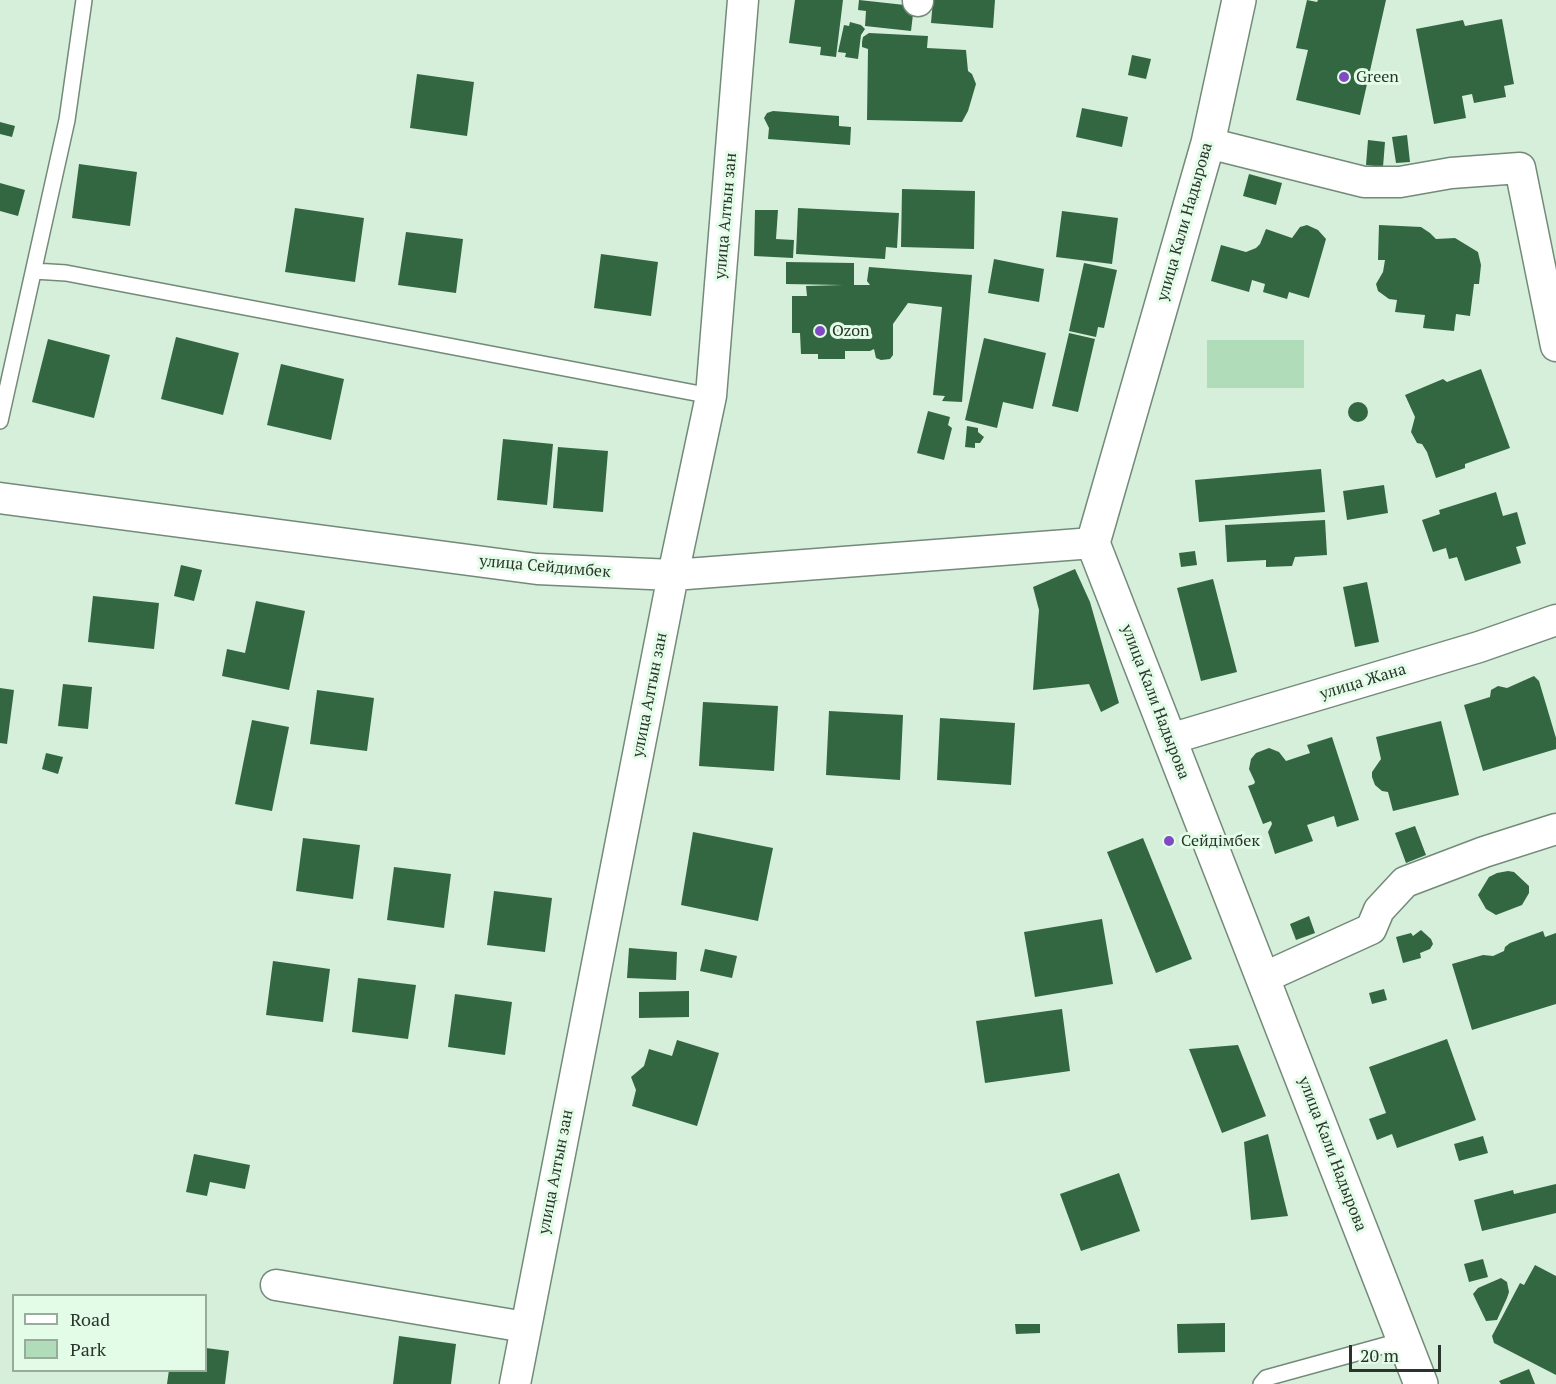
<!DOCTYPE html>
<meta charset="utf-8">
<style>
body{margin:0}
#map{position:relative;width:1556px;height:1384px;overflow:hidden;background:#d5efda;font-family:"PT Serif",serif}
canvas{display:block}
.legend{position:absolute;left:12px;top:1294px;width:195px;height:78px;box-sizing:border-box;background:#e2fce7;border:2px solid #98ac9c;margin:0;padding:8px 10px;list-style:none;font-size:18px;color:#2a342c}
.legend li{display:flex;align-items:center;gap:12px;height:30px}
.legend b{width:30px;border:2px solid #98ac9c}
.scale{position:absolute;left:1349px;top:1345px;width:92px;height:27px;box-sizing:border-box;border:3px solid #2a342c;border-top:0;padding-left:8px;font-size:18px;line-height:21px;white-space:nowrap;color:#2a342c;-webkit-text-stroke:4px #e2fce7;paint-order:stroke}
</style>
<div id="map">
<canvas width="1556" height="1384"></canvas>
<ul class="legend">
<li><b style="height:8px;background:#fff"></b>Road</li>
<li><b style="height:16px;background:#b0dcb9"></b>Park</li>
</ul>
<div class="scale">20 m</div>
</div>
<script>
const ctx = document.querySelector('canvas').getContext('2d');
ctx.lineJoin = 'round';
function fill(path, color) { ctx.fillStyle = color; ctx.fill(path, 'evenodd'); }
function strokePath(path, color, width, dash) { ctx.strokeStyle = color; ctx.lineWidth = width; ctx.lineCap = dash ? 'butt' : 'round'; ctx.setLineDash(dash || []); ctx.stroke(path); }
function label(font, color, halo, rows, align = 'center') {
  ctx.font = font + ' "PT Serif",serif'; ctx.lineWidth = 6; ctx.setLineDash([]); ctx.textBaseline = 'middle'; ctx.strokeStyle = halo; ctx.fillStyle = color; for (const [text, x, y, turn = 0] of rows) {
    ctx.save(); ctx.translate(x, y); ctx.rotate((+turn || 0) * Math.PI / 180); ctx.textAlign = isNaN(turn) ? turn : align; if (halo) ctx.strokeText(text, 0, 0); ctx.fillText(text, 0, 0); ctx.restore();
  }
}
fill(new Path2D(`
 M1207,340H1304V388H1207Z`), '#b0dcb9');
fill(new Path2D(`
 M795,0H843L836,57L820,55L821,47L789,43Z
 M859,0L914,6L911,31L865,26L866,11L858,10Z
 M933,0H995L993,28L931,23Z
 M1307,0L1317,2L1318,0H1386L1360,115L1296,100L1308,50L1296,48Z
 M1502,19L1514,84L1504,86L1506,97L1474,103L1472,94L1462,96L1466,118L1434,124L1416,29L1463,20L1465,26Z
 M850,22L861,25L865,29L861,35L858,59L845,57L846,53L838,52L844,25L849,26Z
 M869,33L928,36L927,48L966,50L968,71L972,74L976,84L968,111L962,122L867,120L868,49L862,47V42L863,37Z
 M1132,55L1151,59L1146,79L1128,75Z
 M417,74L474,82L467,136L410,128Z
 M1082,108L1128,117L1122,147L1076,137Z
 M773,111L839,116V126L851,127L850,145L768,139L769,128L764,118L767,113Z
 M0,122L15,126L12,137L0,134Z
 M1407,135L1410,162L1396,163L1392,137Z
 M1368,140L1385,142L1383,167L1366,165Z
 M79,164L137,172L130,226L72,218Z
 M1249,174L1282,183L1276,205L1243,196Z
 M0,183L25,190L18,216L0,211Z
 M902,189L975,191L974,249L901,247Z
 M295,208L364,218L355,282L285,272Z
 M798,208L899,213L897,248L886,247L885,259L796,254Z
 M755,210H778L776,239L794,240L793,258L754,256Z
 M1062,211L1118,218L1112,264L1056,257Z
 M1307,225L1318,230L1326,239L1309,298L1289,292L1287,299L1263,292L1265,284L1252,280L1249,292L1211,281L1221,245L1246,252L1256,248L1260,244L1266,229L1292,238L1300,227Z
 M1379,225L1421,227L1430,233L1436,239L1455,238L1478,252L1481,265L1479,284H1474L1470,316L1456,314L1454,331L1423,328L1425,315L1395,312L1397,300L1389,299L1378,291L1376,284L1383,272L1385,260H1378Z
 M406,232L463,239L456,293L398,285Z
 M601,254L658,262L651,316L594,308Z
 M994,259L1044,269L1039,302L988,293Z
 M786,262L854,263V285H870L867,281L869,267L972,275L962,402L942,401L945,396L933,395L942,307L908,303L893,324V355L890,359L881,360L876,358L874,349L870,351H845V359H818V354H801L800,333H792V296H807L806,286L843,285L786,284Z
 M1084,263L1117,270L1104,328L1098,327L1096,337L1069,331Z
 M1069,333L1095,339L1078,412L1052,406Z
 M176,337L239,353L223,415L161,399Z
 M984,338L1046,353L1033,409L1003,402L997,428L965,420Z
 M48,339L110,355L94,418L32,402Z
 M281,364L344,379L331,440L267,425Z
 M1481,369L1510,448L1465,464V468L1436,478L1427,452L1422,444L1417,443L1411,432L1415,417L1405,395L1443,379L1447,382Z
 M1348 412a10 10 0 1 1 20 0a10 10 0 1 1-20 0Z
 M928,411L950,417L948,425L952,428L944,460L917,453Z
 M967,426L978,428V432L984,437L980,443H975V448L965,447Z
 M503,439L553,444L547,505L497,500Z
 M558,447L608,451L603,512L553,508Z
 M1321,469L1325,512L1199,522L1195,480Z
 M1384,485L1388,513L1347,520L1343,491Z
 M1496,492L1503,516L1517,512L1526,544L1516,547L1521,563L1465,581L1457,557L1449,559L1446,548L1433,552L1422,520L1440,514L1439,510Z
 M1325,520L1327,555L1295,557L1292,566L1266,567V560L1227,562L1225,525Z
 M1195,551L1197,565L1181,567L1179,553Z
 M181,565L202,570L194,601L174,596Z
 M1075,569L1090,602L1119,703L1101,712L1089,684L1033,690L1039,610L1033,587Z
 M1213,579L1237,672L1201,681L1177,588Z
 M1367,582L1379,642L1355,647L1343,587Z
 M93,596L159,603L154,649L88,642Z
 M256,601L305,611L289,690L222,676L227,649L245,653Z
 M1534,676L1539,681L1556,738V749L1483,771L1464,705L1490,697L1491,690L1498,686L1507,688Z
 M63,684L92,687L88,729L58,726Z
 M0,688L14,690L7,744L0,743Z
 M317,690L374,698L367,751L310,744Z
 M703,702L778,706L774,771L699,766Z
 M829,711L903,715L900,780L826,775Z
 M940,718L1015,723L1011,785L937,780Z
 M252,720L289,727L272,811L235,804Z
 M1441,721L1459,795L1393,811L1388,792L1382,791L1375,785L1372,777V772L1381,759L1376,737Z
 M1332,737L1359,820L1337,827L1334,816L1307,825L1313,841L1275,854L1268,832L1272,824L1271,821L1263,824L1248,786L1254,784L1255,782L1249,769L1251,759L1256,753L1269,748L1279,752L1286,761L1310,753L1307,745Z
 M46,753L63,757L58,774L42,769Z
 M1415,826L1426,855L1406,863L1395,833Z
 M693,832L773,848L758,921L681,905Z
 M303,838L360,845L353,899L296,891Z
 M1143,838L1192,959L1156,973L1107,852Z
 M394,867L451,874L444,928L387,920Z
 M1508,871L1514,872L1529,886V893L1522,905L1496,915L1486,909L1478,895L1489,877L1497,873Z
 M494,891L552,898L545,952L487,945Z
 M1309,916L1315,933L1296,940L1290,924Z
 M1102,919L1113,984L1035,997L1024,932Z
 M1421,930L1431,939L1433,944L1430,949L1420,953L1421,958L1403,963L1396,937L1411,933L1413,936Z
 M1543,931L1545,937L1556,933V1004L1472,1030L1452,964L1483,955L1493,956L1504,951L1505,947L1510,943Z
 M629,948L677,952L676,980L627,978Z
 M705,949L737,956L732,978L700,971Z
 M273,961L330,969L323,1022L266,1015Z
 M358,978L416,985L408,1039L352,1032Z
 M1384,989L1387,1000L1372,1004L1369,993Z
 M689,991V1017L639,1018V992Z
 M455,994L512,1002L505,1055L448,1047Z
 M1062,1009L1070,1071L985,1083L976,1021Z
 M1447,1039L1476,1120L1397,1148L1392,1134L1377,1140L1369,1119L1386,1113L1369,1067Z
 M677,1040L719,1053L697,1126L632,1106L636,1090L631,1077L644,1066L649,1049L672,1056Z
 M1238,1045L1266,1116L1222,1133L1189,1049Z
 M1268,1134L1288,1216L1251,1220L1244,1142Z
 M1483,1136L1488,1153L1459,1161L1454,1144Z
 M194,1154L250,1165L245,1189L210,1182L207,1196L186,1192Z
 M1119,1173L1140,1231L1081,1251L1060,1194Z
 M1556,1184V1213L1482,1231L1474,1200L1513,1190L1514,1194Z
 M1483,1259L1488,1277L1469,1282L1464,1264Z
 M1535,1265L1556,1276V1375L1494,1343L1492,1336L1520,1283L1524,1285Z
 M1501,1278L1507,1282L1509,1292L1507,1298L1497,1320L1486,1321L1473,1294L1478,1288Z
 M1225,1323V1352L1178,1353L1177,1324Z
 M1015,1324H1040V1333L1016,1334Z
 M399,1336L456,1344L451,1384H393Z
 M206,1348L229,1351L225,1384H167L169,1370H206Z
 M1529,1369L1535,1384H1501L1499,1381Z`), '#336741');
const service = new Path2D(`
 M34,271L66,273L711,396
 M0,421L67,120L84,0
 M1261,1384L1266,1378L1404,1340`);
const minor = new Path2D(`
 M918,1V0
 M1208,143L1364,182H1400L1451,173L1520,168L1556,346
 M0,498L537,569L673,575L1093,543
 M1170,739L1479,647L1556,620
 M1263,978L1371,929L1379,910L1405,882L1484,852L1556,829
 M276,1285L525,1327
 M515,1384L673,575L711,396L743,0`);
const tertiary = new Path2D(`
 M1239,0L1208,143L1093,543L1421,1384`);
strokePath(service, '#738a78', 18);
strokePath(minor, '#738a78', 33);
strokePath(tertiary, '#738a78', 36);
strokePath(service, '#fff', 15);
strokePath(minor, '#fff', 30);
strokePath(tertiary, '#fff', 33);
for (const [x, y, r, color] of [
 [1344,77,6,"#804bc2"],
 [820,331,6,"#804bc2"],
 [1169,841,6,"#804bc2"]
]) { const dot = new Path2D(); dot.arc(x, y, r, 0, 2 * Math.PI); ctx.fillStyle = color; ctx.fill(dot); strokePath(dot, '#e2fce7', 2); }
label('16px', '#2a342c', '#e2fce7', [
 ["Green",1356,77],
 ["Ozon",832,331],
 ["Сейдімбек",1181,841]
], 'left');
label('16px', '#2a342c', '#e2fce7', [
 ["улица Алтын зан",726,216,-85],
 ["улица Кали Надырова",1185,222,-74],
 ["улица Сейдимбек",545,567,5],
 ["улица Жана",1363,682,-17],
 ["улица Алтын зан",650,695,-79],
 ["улица Кали Надырова",1155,702,69],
 ["улица Кали Надырова",1332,1154,69],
 ["улица Алтын зан",556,1172,-79]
]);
</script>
